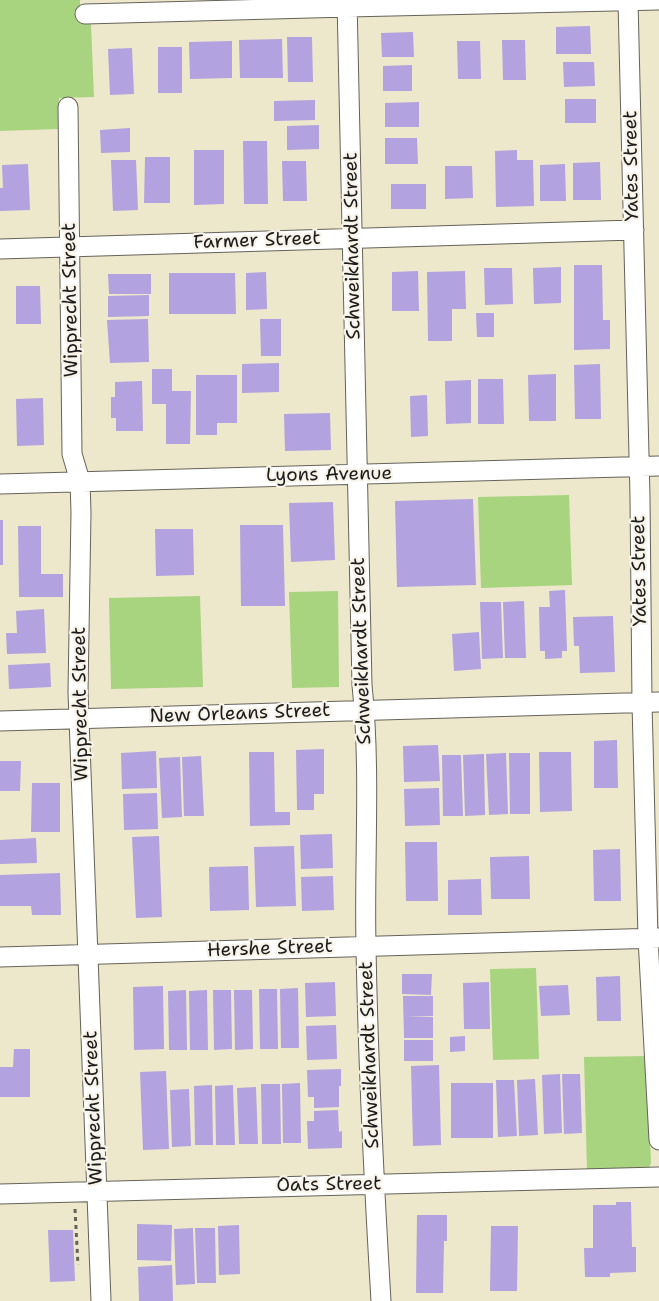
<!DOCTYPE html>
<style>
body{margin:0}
canvas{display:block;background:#ede7cb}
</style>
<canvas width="659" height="1301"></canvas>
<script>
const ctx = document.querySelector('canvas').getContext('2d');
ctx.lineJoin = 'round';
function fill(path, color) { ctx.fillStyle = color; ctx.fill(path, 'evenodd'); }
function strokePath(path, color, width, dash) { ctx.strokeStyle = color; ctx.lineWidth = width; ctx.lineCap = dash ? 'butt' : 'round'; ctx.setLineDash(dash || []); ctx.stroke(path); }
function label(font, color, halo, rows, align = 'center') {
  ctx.font = font + ' "Shantell Sans",sans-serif'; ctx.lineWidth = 4.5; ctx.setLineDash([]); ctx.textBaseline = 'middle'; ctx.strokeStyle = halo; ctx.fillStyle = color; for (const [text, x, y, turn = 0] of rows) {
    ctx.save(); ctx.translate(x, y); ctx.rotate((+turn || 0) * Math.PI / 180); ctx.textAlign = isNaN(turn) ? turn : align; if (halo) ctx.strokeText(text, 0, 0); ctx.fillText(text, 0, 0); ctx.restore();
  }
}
fill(new Path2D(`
 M0,0H80V15L91,24L94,97L59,98L58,129L0,131Z
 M569,495L572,585L481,588L478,497Z
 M338,591L339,687L292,688L289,592Z
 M200,596L203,687L111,689L109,598Z
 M536,968L539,1059L493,1060L490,969Z
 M647,1056L651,1163L649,1167L645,1170L587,1172L584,1057Z`), '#a8d480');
fill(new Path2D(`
 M590,26L591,54H556V27Z
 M413,32L414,57H382L381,33Z
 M287,37H312L313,82H288Z
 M282,39L283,78H240L239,40Z
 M502,40H525L526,80H503Z
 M232,41V78L190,79L189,42Z
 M457,41H480L481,79H458Z
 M158,47H182V93H158Z
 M132,48L134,94L110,95L108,49Z
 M563,62H594L595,86L564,87Z
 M412,65V91H383V66Z
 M565,99H596V123H565Z
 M315,100V120L274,121V101Z
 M419,102V127H385V103Z
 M319,125V149L287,150V126Z
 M130,128V152L101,153L100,130Z
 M385,138H417L418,164H385Z
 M243,141H267L268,204H244Z
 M194,150H224V204L194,205Z
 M517,150V160H533L534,206L496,207L495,151Z
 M145,157H170V203H144Z
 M111,160H136L138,210L113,211Z
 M282,161H306L307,201H283Z
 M600,162L601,200H573V163Z
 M28,164L30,210L0,211V188H3L2,165Z
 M565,164L566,201H540V165Z
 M445,166H472L473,198L445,199Z
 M391,184H426V209H391Z
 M574,265H602L603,320H610V349L574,350Z
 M561,267V303L534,304L533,268Z
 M484,268H512L513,304L485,305Z
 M418,271L419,311H392V272Z
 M465,271L466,309H452V341H428L427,272Z
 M266,272L267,309L246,310V273Z
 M169,273H235L236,314H169Z
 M108,274H151V294H109Z
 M16,286H40L41,324H16Z
 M149,295V316L108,317V296Z
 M476,313H494V337H477Z
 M148,319L149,362L110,363L107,320Z
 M260,319H281V356H261Z
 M279,363V392L242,393V364Z
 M600,364L601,419H575L574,365Z
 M152,369H172V391H191L190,444H166V404H152Z
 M556,374V421H529L528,375Z
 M196,375H237V423H217V435H196Z
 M478,379H503L504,424H478Z
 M471,380V423L446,424L445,381Z
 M142,381L143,431H116V418H111V397H115V382Z
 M427,395L428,436L411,437L410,396Z
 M43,398L44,445L17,446L16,399Z
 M330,413L331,450L285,451L284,414Z
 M473,499L476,585L397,587L395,501Z
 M333,502L335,560L291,562L289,503Z
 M0,520H3V565H0Z
 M240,525H283L285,606H241Z
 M18,526H41V574H63V597H19Z
 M155,529H193L194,575L156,576Z
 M565,590L567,651H562V658L545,659V651H540L539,607H550L549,591Z
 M524,601L526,658H505L503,602Z
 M480,602H501L503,658L482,659Z
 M44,609L46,653L7,654L6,633H17L16,611Z
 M613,616L615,672L580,673L579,646H574L573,617Z
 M479,632L481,669L454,671L452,634Z
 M50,663L51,687L9,689L8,665Z
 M617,740L618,788H594V741Z
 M438,745L440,781L404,782L403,746Z
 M324,749V794H314V810H297L296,750Z
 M156,751L157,788L122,789L121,753Z
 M249,752H274L275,812H290V825L250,826Z
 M539,752H571L572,811L540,812Z
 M506,753L508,814L489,815L486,754Z
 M509,753H530V814H510Z
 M484,754L485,815L465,816L463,755Z
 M442,755H461L463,816H443Z
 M201,756L204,816H184L182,757Z
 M180,757L182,817L162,818L159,758Z
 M0,761H21L20,791H0Z
 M32,783H60V832H31Z
 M439,788L440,825L405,826L404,789Z
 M157,793L158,829L124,830L123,794Z
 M332,834L333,868L301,869L300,835Z
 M159,836L162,917L136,918L132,837Z
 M36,838L37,863L0,864V840Z
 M405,842H437L438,901H406Z
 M294,846L296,906L256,907L254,847Z
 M620,849L621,901H594L593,850Z
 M529,856L530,899H491L490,857Z
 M248,866L249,910L210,911L209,867Z
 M60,873L61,915H32L31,906H0V875Z
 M333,876L334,910L302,911L301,877Z
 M481,879L482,915H448V880Z
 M402,974H432L431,995L402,994Z
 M620,976L621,1021H597L596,977Z
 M335,982L336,1016L306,1017L305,983Z
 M489,982L490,1029H464L463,983Z
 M568,985L570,1015L541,1016L539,986Z
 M163,986L164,1049L134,1050L133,987Z
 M298,988L299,1048H281L280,989Z
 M259,989H277L278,1049H260Z
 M186,990L187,1050H169L168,991Z
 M207,990L208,1050H190L189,991Z
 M213,990H231L232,1049L214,1050Z
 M234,990H252L253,1049L235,1050Z
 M403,996H433V1016L406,1017H433V1038H404Z
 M336,1025L337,1059L307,1060L306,1026Z
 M465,1036V1051L450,1052V1037Z
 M404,1040H433V1061H404Z
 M14,1049H30V1097H0V1067H13Z
 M439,1065L441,1145L413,1146L411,1066Z
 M341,1069V1086H339V1107L314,1108V1097H308L307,1070Z
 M166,1071L169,1149L143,1150L140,1072Z
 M560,1074L562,1133L544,1134L542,1075Z
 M562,1074H580L582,1133L564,1134Z
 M535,1079L538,1135L519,1136L517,1080Z
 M496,1080H514L517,1136L498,1137Z
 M300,1083L301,1143H283L282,1084Z
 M451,1083H493V1138H451Z
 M261,1084H280L281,1144H262Z
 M212,1085L213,1145H195L194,1086Z
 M233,1085L235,1145H216L215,1086Z
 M256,1087L258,1144H239L237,1088Z
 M189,1089L191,1146L172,1147L170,1090Z
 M338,1110L339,1132L342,1131V1148L308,1149L307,1121H314V1111Z
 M616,1202H631L632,1247H636V1272L610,1273V1277H585L584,1248H593V1205H616Z
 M417,1215H447V1241H444L443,1293H416Z
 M137,1224L172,1225L171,1261L137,1260Z
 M239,1225L240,1274L219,1275L218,1226Z
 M491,1226H518L517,1291H490Z
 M193,1228L195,1284L176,1285L174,1229Z
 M195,1228H215L216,1283H197Z
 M48,1230H73L75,1281L50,1282Z
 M172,1265L173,1301H139L138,1267Z`), '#b2a2df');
const minor = new Path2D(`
 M347,0L362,685C371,771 364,859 366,946C368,1064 374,1183 381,1301
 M628,1L640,497L642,703L648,938L659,1140
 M85,14L348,7L659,0
 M68,107L72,454L80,481L81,513L78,692L101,1301
 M0,249L634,230
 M0,484L659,466
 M0,721L659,702
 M0,957L659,938
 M0,1194L659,1177`);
strokePath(minor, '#656359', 21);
strokePath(new Path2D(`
 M75,1209L78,1265`), '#656359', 3, [4, 4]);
strokePath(minor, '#fff', 19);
label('19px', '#1c1c1c', '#f7f3e8', [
 ["Yates Street",632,166,-91],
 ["Farmer Street",257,241,-2],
 ["Schweikhardt Street",353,246,-91],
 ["Wipprecht Street",71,300,-91],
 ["Lyons Avenue",329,475,-1],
 ["Yates Street",640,571,-91],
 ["Schweikhardt Street",362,651,-92],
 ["Wipprecht Street",81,704,-91],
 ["New Orleans Street",240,714,-2],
 ["Hershe Street",270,949,-2],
 ["Schweikhardt Street",370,1055,-92],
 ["Wipprecht Street",94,1108,-92],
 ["Oats Street",329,1185,-1]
]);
</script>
